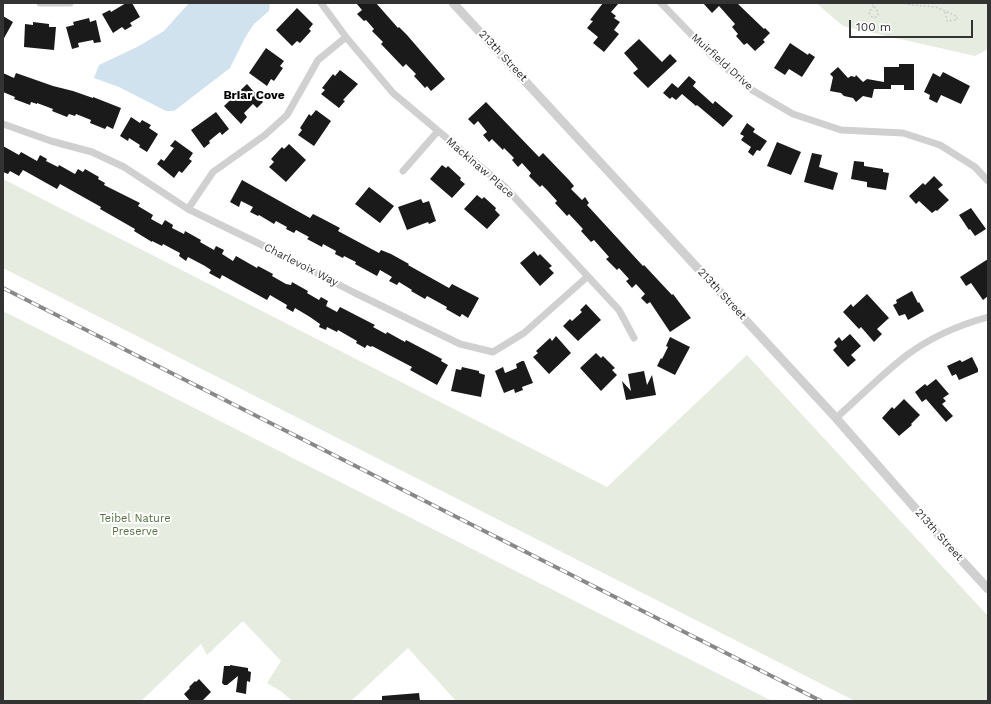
<!DOCTYPE html>
<style>
body{margin:0}
#map{position:relative;width:991px;height:704px;overflow:hidden;background:#fff;font-family:"Work Sans",sans-serif}
canvas{display:block}
.frame{position:absolute;inset:0;border:4px solid #333;pointer-events:none}
.scale{position:absolute;left:849px;top:20px;width:124px;height:18px;box-sizing:border-box;border:2px solid #333;border-top:0;padding-left:5px;font-size:12px;line-height:14px;white-space:nowrap;color:#333;-webkit-text-stroke:3px #fff;paint-order:stroke}
</style>
<div id="map">
<canvas width="991" height="704"></canvas>
<div class="frame"></div>
<div class="scale">100 m</div>
</div>
<script>
const ctx = document.querySelector('canvas').getContext('2d');
ctx.lineJoin = 'round';
function fill(path, color) { ctx.fillStyle = color; ctx.fill(path, 'evenodd'); }
function strokePath(path, color, width, dash) { ctx.strokeStyle = color; ctx.lineWidth = width; ctx.lineCap = dash ? 'butt' : 'round'; ctx.setLineDash(dash || []); ctx.stroke(path); }
function label(font, color, halo, rows, align = 'center') {
  ctx.font = font + ' "Work Sans",sans-serif'; ctx.lineWidth = 4; ctx.setLineDash([]); ctx.textBaseline = 'middle'; ctx.strokeStyle = halo; ctx.fillStyle = color; for (const [text, x, y, turn = 0] of rows) {
    ctx.save(); ctx.translate(x, y); ctx.rotate((+turn || 0) * Math.PI / 180); ctx.textAlign = isNaN(turn) ? turn : align; if (halo) ctx.strokeText(text, 0, 0); ctx.fillText(text, 0, 0); ctx.restore();
  }
}
fill(new Path2D(`
 M816,3H988V49L975,56L843,26Z
 M3,179L607,487L747,355L988,616V701H855L3,268Z
 M3,311L772,701H456L408,648L351,701H292L282,692L267,683L281,661L243,621L207,655L201,644L141,701H3Z`), '#e6ecdf');
fill(new Path2D(`
 M189,3H270L269,11L254,24L246,36L230,68L174,111H166L119,87L94,78L99,65L139,46L164,31Z`), '#cfe2ee');
fill(new Path2D(`
 M126,3H132L140,17L130,23L132,26L125,30L122,27L113,33L102,14L110,10L111,12Z
 M356,3H376L398,28L399,27L407,35L445,79L431,91L427,86L425,88L414,76L416,74L406,64L403,67L381,44L383,42L372,31L374,29L366,20L364,21L357,14L362,10Z
 M603,3H619L611,12L616,16L614,18L620,22L614,30L619,34L604,52L593,43L598,37L587,28L593,21L590,20Z
 M703,3H737L764,29L765,28L770,33L763,40L765,42L755,51L747,43L744,45L736,36L738,34L732,27L735,24L719,6L712,13Z
 M297,8L313,24L309,29L311,31L300,43L297,41L292,46L276,30Z
 M3,16L13,22L3,40Z
 M89,18L90,22L96,20L101,42L94,43L93,40L78,43L79,47L72,49L66,27L74,25L73,22Z
 M33,22L49,24V27H56L54,50L24,47L25,24L33,25Z
 M639,39L662,62L670,54L677,61L648,88L633,73L638,69L624,53Z
 M790,43L808,55L809,53L815,57L802,77L789,69L785,75L774,68Z
 M266,48L284,61L280,66L283,68L274,81L271,79L267,86L249,73Z
 M899,64H914V90H904V85H891V89H874L872,98L863,96L856,102L853,98L844,96L841,93L830,91L833,77L830,74L838,67L848,78L851,76L855,77L856,75L863,82L867,79L884,82V67H899Z
 M340,70L358,84L343,100L345,101L339,108L321,94L325,90L322,88L333,74L335,76Z
 M943,72L970,86L961,104L941,95L937,103L929,99L930,95L924,92L933,73L940,77Z
 M3,73L14,78L16,73L53,86L73,91L93,98V97L121,108L113,129L107,126L105,129L90,123L91,120L76,114L75,116L69,114L67,117L52,111L53,109L37,103V104L31,102L30,105L14,99L15,97L3,92Z
 M689,76L696,82L693,86L713,104L715,101L733,116L723,127L697,105L696,106L682,94L676,100L672,97L670,99L663,93L672,83L678,88Z
 M247,84L263,102L257,108L253,104L244,113L247,117L241,124L224,106Z
 M486,102L539,157L543,153L569,180L574,186L571,189L582,200L585,197L589,203L587,205L643,266L644,265L672,295L673,294L691,318L670,332L650,302L647,304L641,298L645,294L636,284L632,288L626,281L629,279L619,268L617,270L606,259L609,257L594,240L591,242L581,231L583,229L569,214L567,216L555,203L557,201L547,190L542,185L540,187L529,176L531,173L522,163L518,167L512,160L514,158L504,148L503,150L492,139L489,142L483,135L487,132L478,121L474,125L468,119Z
 M316,110L331,121L314,146L298,135L302,130L300,128L309,114L311,116Z
 M216,112L229,129L222,135L220,132L209,141L210,143L204,148L191,130Z
 M131,117L140,123L142,120L151,125L149,128L158,134L147,152L139,147L140,145L129,138L128,141L120,136Z
 M747,123L755,129L753,132L767,141L760,151L757,150L753,156L748,152L751,147L741,140L744,136L740,134Z
 M175,140L193,153L189,159L192,161L182,173L179,171L174,178L157,164L161,159L164,161L174,148L170,146Z
 M777,142L801,152L791,175L767,166Z
 M289,144L306,160L286,182L269,167L274,162L271,159L282,147L284,149Z
 M3,146L19,155L21,152L37,161L40,155L47,159L46,161L58,167L59,165L75,174L78,169L83,172L85,169L99,177L98,179L105,183L104,185L140,203L138,206L153,215L151,219L162,225L165,220L173,225L172,228L184,234L185,231L201,240L200,242L214,250L216,246L224,250L222,254L233,261L236,256L257,268L258,266L273,274L272,276L286,284L291,285L292,282L308,291L307,293L319,300L321,297L328,301L326,306L337,312L340,307L375,325L373,327L386,334L387,332L405,342L406,340L427,351L442,359L441,361L448,365L437,385L410,370L412,367L372,346L371,347L367,345L365,348L356,343L357,341L338,330L337,332L327,327L326,330L319,327L320,324L310,317L295,308L293,312L286,308L287,305L270,295L267,300L222,275L220,279L209,273L211,270L205,266L188,257L186,261L179,256L180,253L163,244L162,246L152,241V242L134,231L135,229L100,209L101,207L60,184L57,189L23,170L19,176L10,171L8,174L3,172Z
 M812,153L822,155L819,167L838,173L833,190L804,182Z
 M854,161L864,162V166L883,169V172L889,173L886,190L867,187V182L851,179Z
 M442,165L446,168L448,166L461,178L460,180L465,184L452,198L430,179Z
 M934,176L943,185L938,189L949,200L937,211L936,210L932,213L919,201L916,204L909,196L923,183L925,185Z
 M242,180L310,218L313,214L321,218L340,228L338,231L379,253L381,250L391,254L409,264L408,265L449,288L452,284L479,298L468,318L462,314L460,317L446,309L447,307L427,296L425,299L411,291L412,290L399,282L397,285L389,281L392,277L380,270L377,276L355,264L356,262L344,256L343,258L335,254L336,251L323,244L322,247L307,239L309,237L296,230L294,233L286,229L287,227L276,221L274,224L259,215L258,216L250,212L253,207L241,201L239,207L230,202Z
 M369,187L394,206L380,223L355,204Z
 M477,195L482,199L484,197L496,208L495,210L500,215L487,229L464,209Z
 M421,199L423,203L429,201L436,221L429,224L428,222L407,230L398,207Z
 M971,208L986,229L975,236L970,229L969,230L959,215Z
 M534,251L538,256L540,254L552,266L549,268L554,273L540,286L520,263Z
 M988,259V296L983,300L971,283L966,286L960,277Z
 M912,291L918,303L919,302L924,311L908,320L905,314L899,316L893,305L897,303L896,300Z
 M867,294L889,318L877,329L882,334L874,342L861,327L859,329L843,312L851,304L853,307Z
 M586,304L601,320L578,341L563,326L570,319L572,321L582,312L580,310Z
 M850,334L861,346L851,355L856,360L848,367L833,350L837,346L834,342L839,337L842,341Z
 M556,336L571,353L549,374L533,357L538,353L536,351L550,338L552,341Z
 M670,337L690,347L675,375L657,366L661,358L662,359L668,347L666,346Z
 M596,353L601,358L603,356L615,368L612,370L617,375L601,391L580,368Z
 M972,357L978,369V372L959,380L956,374L952,376L947,366L960,360L962,362Z
 M522,361H524L533,383L522,387L523,390L515,393L514,389L504,393L495,371L503,367L505,373L517,368L516,364Z
 M462,367L479,371V373L485,375L481,397L451,391L456,369L461,370Z
 M644,371L647,385L652,375L656,395L626,400L622,381L631,391L628,374Z
 M936,379L949,394L943,398L946,401L942,404L953,416L946,422L926,399L922,402L915,392L925,384L927,386Z
 M904,399L920,415L911,424L912,425L899,436L882,418L892,407L894,409Z
 M230,665L248,668V671L251,672L250,682L247,681L246,694L236,692L238,676L227,685H224L222,683L224,666H230Z
 M199,679L211,692L202,701H190L184,694L190,688L189,687L195,681L196,682Z
 M419,693L420,701H382V696Z`), '#1a1a1a');
strokePath(new Path2D(`
 M872,3L878,12V15L876,17H872L869,13L873,6
 M904,3L912,5L936,7L954,15L957,17V20L947,21L946,14L943,10`), '#cdcdcd', 1.5, [2, 2]);
strokePath(new Path2D(`
 M40,3H70
 M321,3L346,37L393,93L505,187L619,310L634,338
 M661,3L712,56L752,90L793,114L841,130L903,133L940,145L975,167L988,181
 M3,124L51,141L92,152L124,167L188,209L266,247L353,292L460,344L493,352L524,333L587,277
 M403,171L438,131
 M188,209L213,172L265,135L287,115L318,60L346,37
 M836,418C860,397 882,374 907,355C931,337 959,325 988,317`), '#d0d0d0', 7);
strokePath(new Path2D(`
 M453,3L836,418L943,540L988,589`), '#d0d0d0', 9);
const rail = new Path2D(`
 M3,288L821,701`);
strokePath(rail, '#888', 4);
strokePath(rail, '#fff', 2.5, [8]);
label('11px', '#333', '#fff', [
 ["213th Street",503,56,47],
 ["Muirfield Drive",722,62,42],
 ["Mackinaw Place",480,168,41],
 ["Charlevoix Way",301,265,27],
 ["213th Street",722,294,47],
 ["213th Street",939,535,48]
]);
label('11px', '#56703f', '#fff', [
 ["Teibel Nature",135,519],
 ["Preserve",135,532]
]);
label('bold 12px', '#000', '#fff', [
 ["Briar Cove",254,95]
]);
</script>
